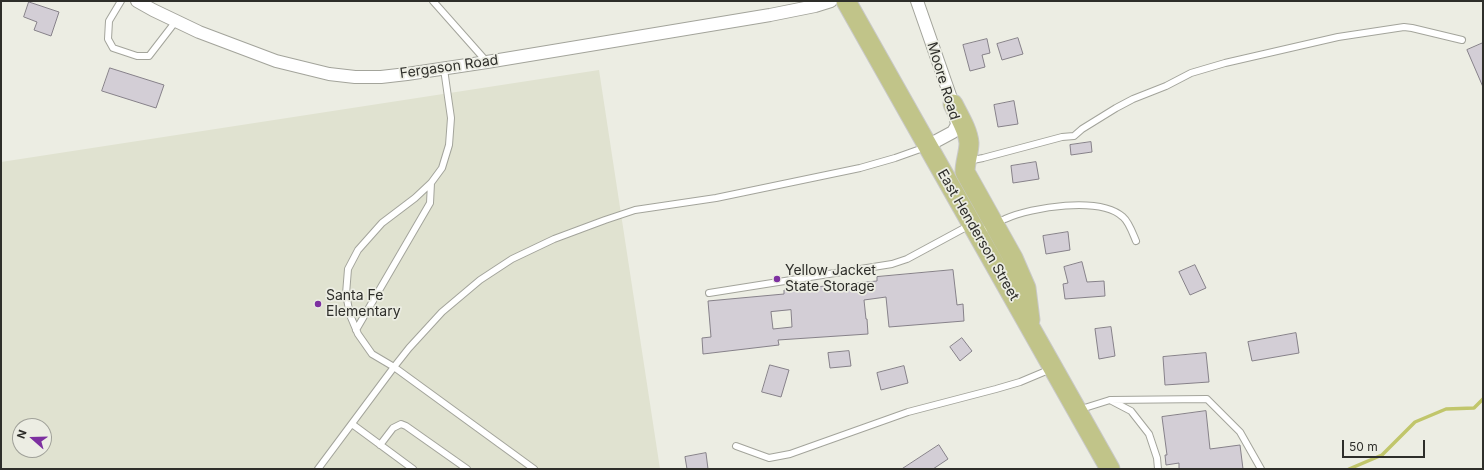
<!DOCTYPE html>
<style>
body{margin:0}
#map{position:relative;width:1484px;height:470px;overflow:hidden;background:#ecede3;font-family:Inter,sans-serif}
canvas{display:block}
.frame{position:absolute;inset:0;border:2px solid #2e2e2a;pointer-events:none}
.north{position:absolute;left:12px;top:418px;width:40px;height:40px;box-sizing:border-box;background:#ecede3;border:1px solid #a0a199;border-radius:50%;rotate:290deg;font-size:11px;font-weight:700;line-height:16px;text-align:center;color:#2e2e2a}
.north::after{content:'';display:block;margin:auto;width:14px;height:18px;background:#7d30a0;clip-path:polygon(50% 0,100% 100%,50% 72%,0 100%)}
.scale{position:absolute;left:1342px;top:440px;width:83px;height:18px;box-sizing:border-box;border:2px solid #2e2e2a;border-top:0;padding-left:5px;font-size:12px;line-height:14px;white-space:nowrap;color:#2e2e2a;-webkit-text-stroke:3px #ecede3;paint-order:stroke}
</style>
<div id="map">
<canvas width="1484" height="470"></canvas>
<div class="frame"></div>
<div class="north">N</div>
<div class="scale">50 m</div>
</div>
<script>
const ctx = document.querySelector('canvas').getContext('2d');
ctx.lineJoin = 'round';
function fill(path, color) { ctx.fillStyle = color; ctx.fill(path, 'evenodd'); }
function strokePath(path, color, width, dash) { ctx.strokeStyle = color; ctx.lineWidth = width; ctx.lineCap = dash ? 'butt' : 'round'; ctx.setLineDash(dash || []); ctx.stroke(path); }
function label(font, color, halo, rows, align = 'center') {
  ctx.font = font + ' Inter,sans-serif'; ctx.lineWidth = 3.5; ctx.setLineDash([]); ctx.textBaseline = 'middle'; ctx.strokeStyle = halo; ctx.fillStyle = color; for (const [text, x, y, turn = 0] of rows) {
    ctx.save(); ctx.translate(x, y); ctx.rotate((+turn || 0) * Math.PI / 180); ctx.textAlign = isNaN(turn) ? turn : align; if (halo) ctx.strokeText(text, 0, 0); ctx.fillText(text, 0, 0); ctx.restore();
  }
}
fill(new Path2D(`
 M599,70L660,469H1V162ZM20,426H44V450H20Z`), '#e0e2d0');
strokePath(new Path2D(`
 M1349,469L1382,455L1415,422L1446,409L1474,408L1483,399`), '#c1c66b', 3.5);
const building = new Path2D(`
 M29,2L59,12L51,36L34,30L37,22L24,17Z
 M1018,38L1023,54L1002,60L997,44Z
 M987,39L990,53L982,55L985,67L970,71L963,45Z
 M1483,43V87L1467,50Z
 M110,68L164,85L156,108L102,91Z
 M1014,101L1018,124L998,127L994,105Z
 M1091,142L1092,152L1071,155L1070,145Z
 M1036,162L1039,179L1013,183L1011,166Z
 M1068,232L1070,250L1046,254L1043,236Z
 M1082,262L1087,282L1104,281L1105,296L1065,299L1063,284L1068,283L1064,267Z
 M1195,265L1206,288L1190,295L1179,272Z
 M953,270L957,305L963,304L964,321L889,327L886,297L864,300L866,319H867L868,334L778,340L779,345L703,354L702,338L711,337L708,301L784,294V290L877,281V277ZM791,310L792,327L773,329L771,312Z
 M1111,327L1115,356L1099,359L1095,329Z
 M1296,333L1299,353L1252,361L1248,342Z
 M962,338L972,351L960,361L950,347Z
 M849,351L851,366L830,368L828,353Z
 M1206,353L1209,382L1165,385L1163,357Z
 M770,365L789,370L781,397L762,392Z
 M904,366L908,383L881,390L877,373Z
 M1206,411L1210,449L1240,445L1243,469H1179V463L1166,465L1165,455H1167L1162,417Z
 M939,445L948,459L933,469H902Z
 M706,453L708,469H687L685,457Z`);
fill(building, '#d3ced6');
strokePath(building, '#868189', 1);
const service = new Path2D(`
 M121,1L109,21L108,39L113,48L137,56H149L176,21
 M433,1L487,62
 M444,69L451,118L449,145L442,168L431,183L415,198L382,223L358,250L348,269L346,294L350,315L358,334L372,354L394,367L409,348L442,312L480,280L512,259L554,239L605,220L635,210L716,198L860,168L895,158L926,147
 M968,159L973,160L983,158L1062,137L1074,136L1082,129L1116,108L1133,99L1166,86L1191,73L1225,63L1338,37L1404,27L1412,28L1462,40
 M978,233C987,229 996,222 1005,219C1032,207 1100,196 1123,217C1129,222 1133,234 1136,241
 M709,293L892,264L907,259L970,225
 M356,330L430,203L431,183
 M1110,400L1207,399L1240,432L1261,469
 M1078,410L1110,400L1131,411L1149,434L1157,458L1158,469
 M352,424L413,469
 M380,445L393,428L401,424L406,426L467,469
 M736,446L769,458L790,454L908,412L996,389L1020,382L1051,369
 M318,469L394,367L534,469`);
const minor = new Path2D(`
 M137,1L153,10L199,32L276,61L329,74L355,77H381L407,74L487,62L770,15L815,6L831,1
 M917,1L953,104L957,125L953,132L927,146`);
const primary = new Path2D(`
 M846,1L1110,469
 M953,104C959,116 968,130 969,143C969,153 965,162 965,172L1013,258L1026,288L1030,320`);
strokePath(service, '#a3a49b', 8);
strokePath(minor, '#a3a49b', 14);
strokePath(primary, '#c9c9c8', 21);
strokePath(service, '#fff', 6);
strokePath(minor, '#fff', 12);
strokePath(primary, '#c1c489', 19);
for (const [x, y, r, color] of [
 [777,279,4,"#7d30a0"],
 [318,304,4,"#7d30a0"]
]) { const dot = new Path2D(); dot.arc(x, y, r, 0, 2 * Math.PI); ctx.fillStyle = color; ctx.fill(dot); strokePath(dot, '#ecede3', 1.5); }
label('14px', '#2e2e2a', '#ecede3', [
 ["Fergason Road",449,67,-8],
 ["Moore Road",943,81,73],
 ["East Henderson Street",978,235,60]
]);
label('14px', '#2e2e2a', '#ecede3', [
 ["Yellow Jacket",785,271],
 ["State Storage",785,287],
 ["Santa Fe",326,296],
 ["Elementary",326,312]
], 'left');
</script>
